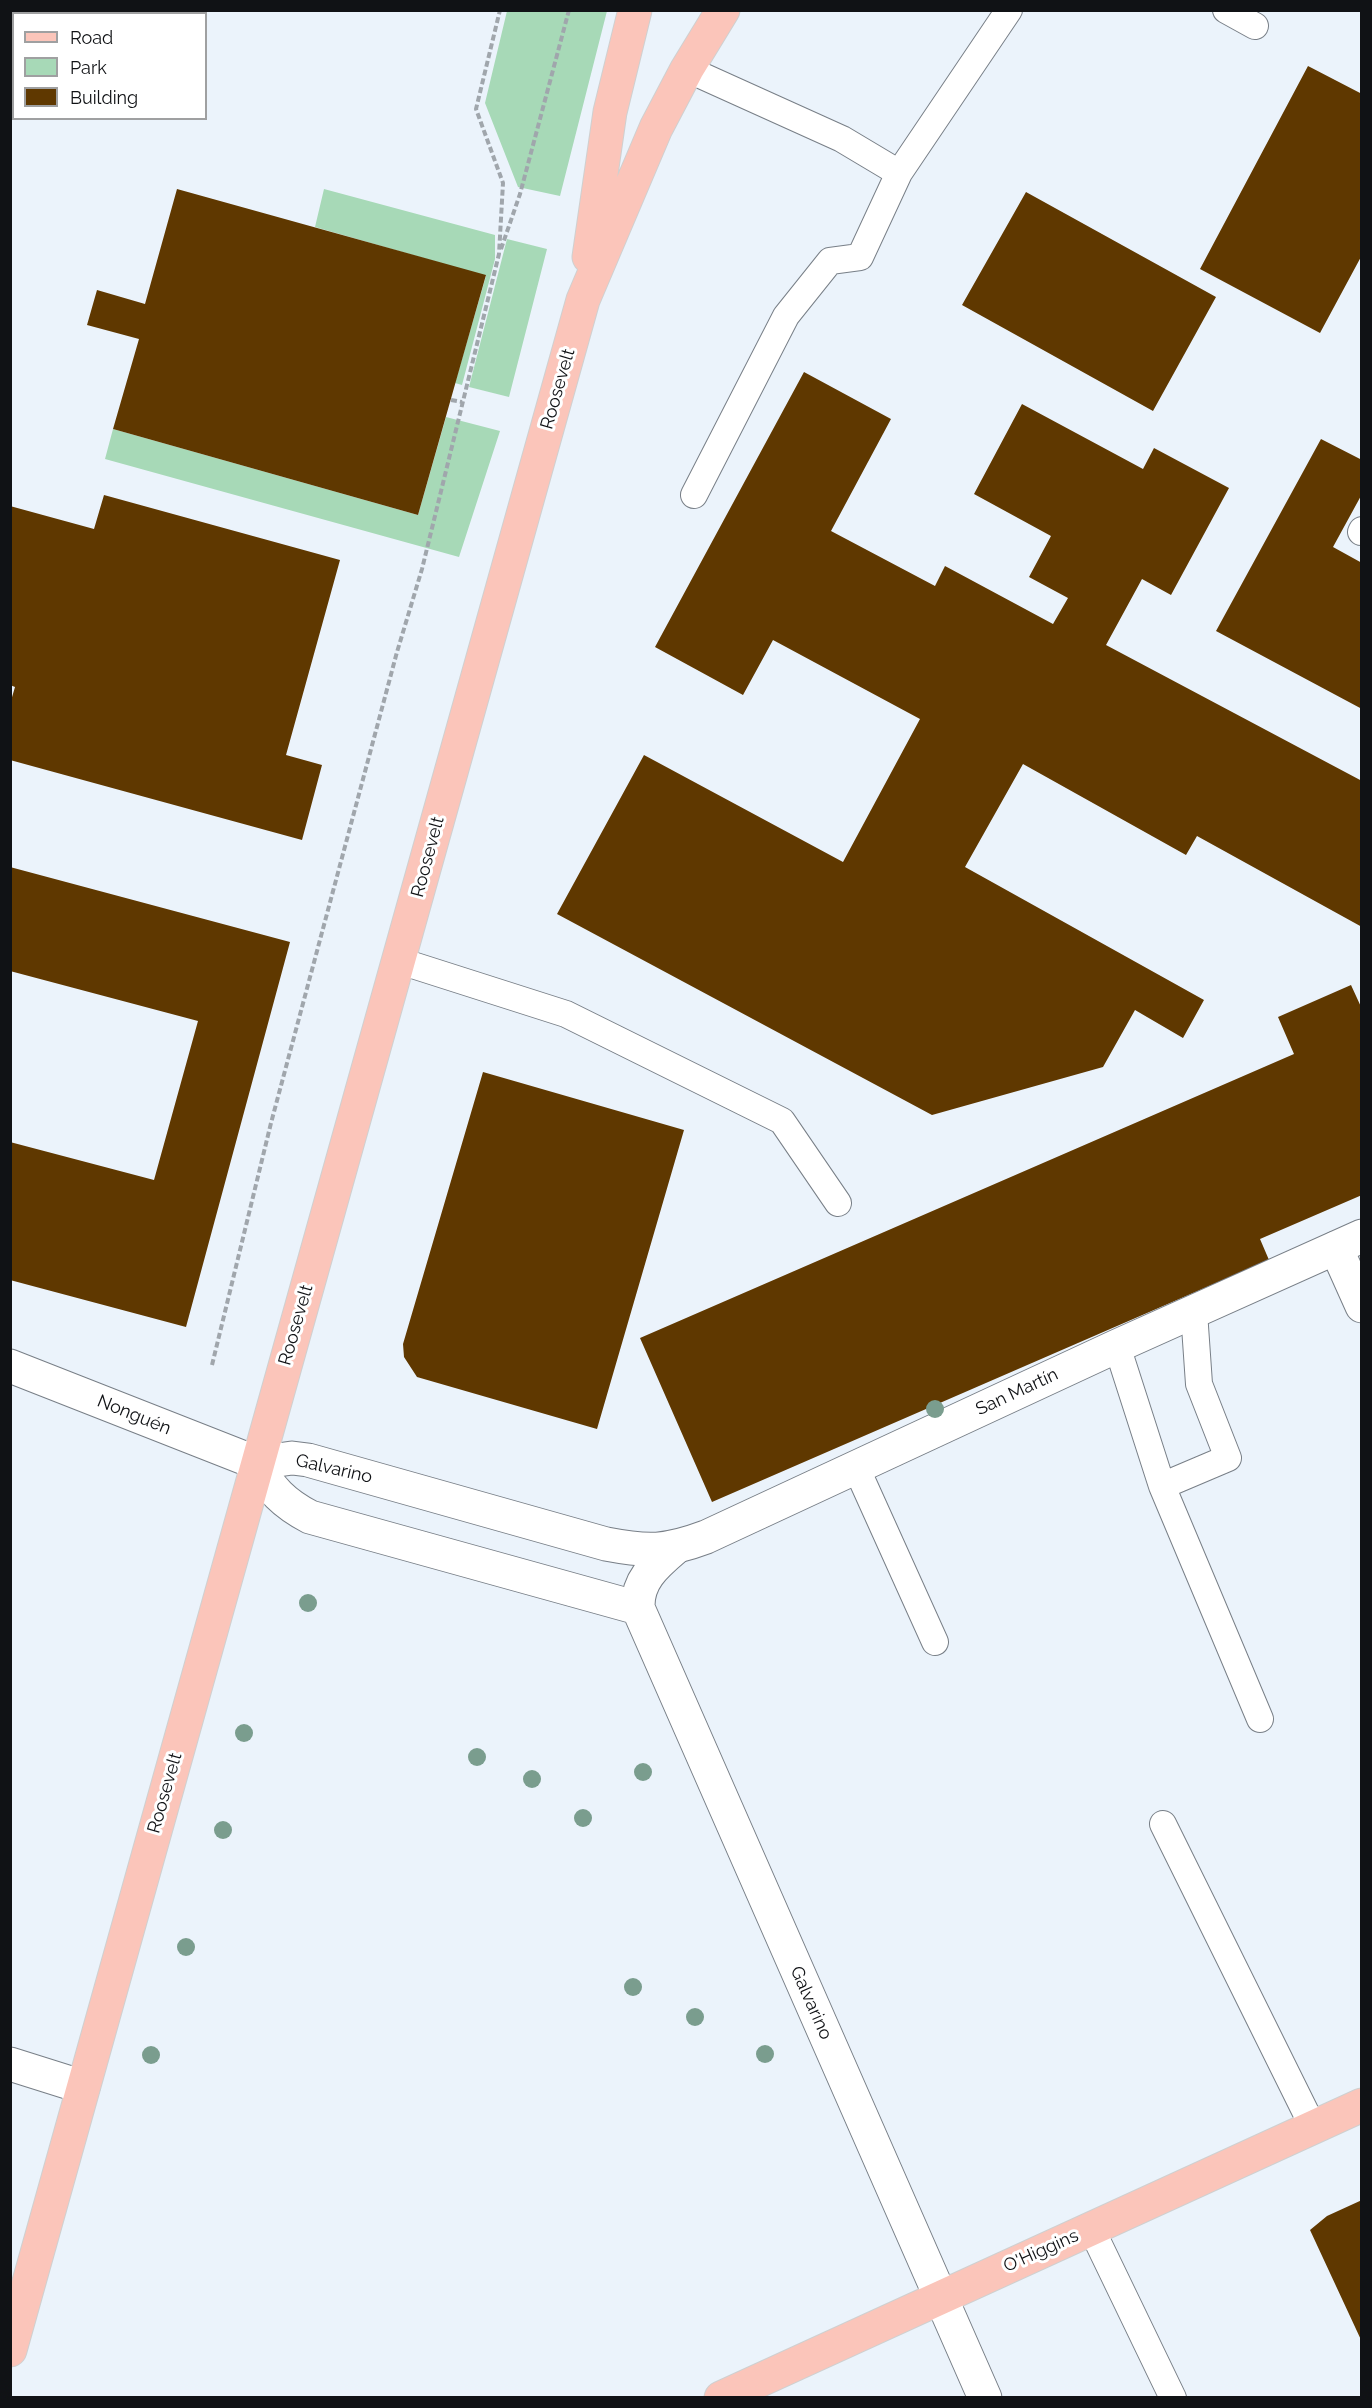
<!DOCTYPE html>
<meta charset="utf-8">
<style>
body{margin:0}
#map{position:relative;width:1372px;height:2408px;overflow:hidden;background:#ebf3fb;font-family:Raleway,sans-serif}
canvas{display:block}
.frame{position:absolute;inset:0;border:12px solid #101215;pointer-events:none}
.legend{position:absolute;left:12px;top:12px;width:195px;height:108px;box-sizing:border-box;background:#fff;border:2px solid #9fa0a1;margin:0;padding:8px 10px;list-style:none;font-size:18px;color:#101215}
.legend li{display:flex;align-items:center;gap:12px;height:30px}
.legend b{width:30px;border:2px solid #9fa0a1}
</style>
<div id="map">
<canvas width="1372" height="2408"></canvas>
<div class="frame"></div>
<ul class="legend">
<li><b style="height:8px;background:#fbc5ba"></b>Road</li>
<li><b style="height:16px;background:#a7d9b7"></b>Park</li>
<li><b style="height:16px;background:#5f3800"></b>Building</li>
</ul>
</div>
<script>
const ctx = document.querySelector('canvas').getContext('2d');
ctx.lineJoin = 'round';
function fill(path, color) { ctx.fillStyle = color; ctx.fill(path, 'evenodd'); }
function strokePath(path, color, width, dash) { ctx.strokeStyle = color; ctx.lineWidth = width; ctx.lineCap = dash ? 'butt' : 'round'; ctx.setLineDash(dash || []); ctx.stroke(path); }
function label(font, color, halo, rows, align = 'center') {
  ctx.font = font + ' Raleway,sans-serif'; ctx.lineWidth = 6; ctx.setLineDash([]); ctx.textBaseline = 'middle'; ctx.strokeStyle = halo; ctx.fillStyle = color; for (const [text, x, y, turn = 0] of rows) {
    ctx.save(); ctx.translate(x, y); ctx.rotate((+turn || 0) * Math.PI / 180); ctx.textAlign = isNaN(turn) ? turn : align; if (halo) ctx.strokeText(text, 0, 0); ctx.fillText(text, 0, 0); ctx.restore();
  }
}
fill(new Path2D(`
 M507,11H607L560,196L518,187L485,103Z
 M324,189L495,235V259L462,385L455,383L486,276L315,227Z
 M507,239L547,249L509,397L469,387Z
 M446,417L500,431L459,557L105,459L113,429L418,515Z`), '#a7d9b7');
fill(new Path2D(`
 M1308,66L1362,94V255L1320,333L1200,269Z
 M177,189L486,275L418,515L113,429L139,339L87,325L97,290L145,304Z
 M1026,192L1216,297L1153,411L962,305Z
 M804,372L891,419L831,531L935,586L945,566L1053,624L1068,598L1029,577L1051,536L974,494L1022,404L1143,469L1154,448L1229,488L1171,595L1142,579L1106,645L1362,781V927L1197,836L1186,855L1023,764L965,867L1204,1000L1183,1038L1135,1010L1103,1067L932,1115L557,914L644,755L843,862L920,719L773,640L743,695L655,647Z
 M1321,439L1362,460V494L1333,547L1362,563V709L1216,631Z
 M104,495L340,560L286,755L322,765L302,840L10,760V704L15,687L10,685V506L94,529Z
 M10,867L290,942L186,1327L10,1280V1142L154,1180L198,1021L10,971Z
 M1351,985L1362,1009V1195L1260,1239L1269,1260L712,1502L640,1338L1294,1054L1278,1017Z
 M483,1072L684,1130L597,1429L417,1377L404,1357L403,1344Z
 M1362,2200V2342L1310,2230L1327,2216Z`), '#5f3800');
const service = new Path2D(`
 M1226,10L1255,26
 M687,69L842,139L899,173
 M694,495L786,316L830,261L860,257L899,173L1009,10
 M1361,532L1362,530
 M400,961L566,1014L782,1121L838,1203
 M1117,1346L1162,1486L1260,1719
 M856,1467L935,1642
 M1162,1486L1228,1458L1199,1384L1194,1312
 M1163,1824L1313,2127
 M1091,2228L1173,2398`);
const minor = new Path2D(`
 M1336,1248L1362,1306
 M10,1366L257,1463C269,1489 285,1504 310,1517L638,1608
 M674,1549C654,1566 637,1581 638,1608L985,2398
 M10,2064L83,2087`);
const secondary = new Path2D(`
 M257,1463L292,1458L308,1460L606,1544C648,1552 666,1552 706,1537L1117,1346L1362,1236`);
const primary = new Path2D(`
 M589,257L610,112L635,10
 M10,2350L583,300L656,128L687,69L723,10
 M721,2398L1362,2105`);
strokePath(service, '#787f87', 28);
strokePath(minor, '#787f87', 35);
strokePath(secondary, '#787f87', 35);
strokePath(primary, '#cfd0d0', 35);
strokePath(new Path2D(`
 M501,249L520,194L569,10
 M451,400L462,402
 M212,1365L271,1123L397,652L422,569L499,254L503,183L476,109L500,10`), '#a0a6ac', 4, [6, 3]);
strokePath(service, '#fff', 26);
strokePath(minor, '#fff', 33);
strokePath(secondary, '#fff', 33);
strokePath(primary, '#fbc5ba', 33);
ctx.fillStyle = '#7a9d8e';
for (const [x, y] of [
 [935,1409],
 [308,1603],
 [244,1733],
 [477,1757],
 [643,1772],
 [532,1779],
 [583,1818],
 [223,1830],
 [186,1947],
 [633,1987],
 [695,2017],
 [765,2054],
 [151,2055]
]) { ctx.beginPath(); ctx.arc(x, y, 9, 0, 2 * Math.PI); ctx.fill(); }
label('18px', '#101215', '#fff', [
 ["Roosevelt",558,389,-74],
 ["Roosevelt",428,857,-75],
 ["Roosevelt",296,1325,-74],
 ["San Martín",1017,1392,-25],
 ["Nonguén",134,1415,22],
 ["Galvarino",334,1469,13],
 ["Roosevelt",165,1793,-74],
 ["Galvarino",811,2003,66],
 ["O'Higgins",1041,2251,-24]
]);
</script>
